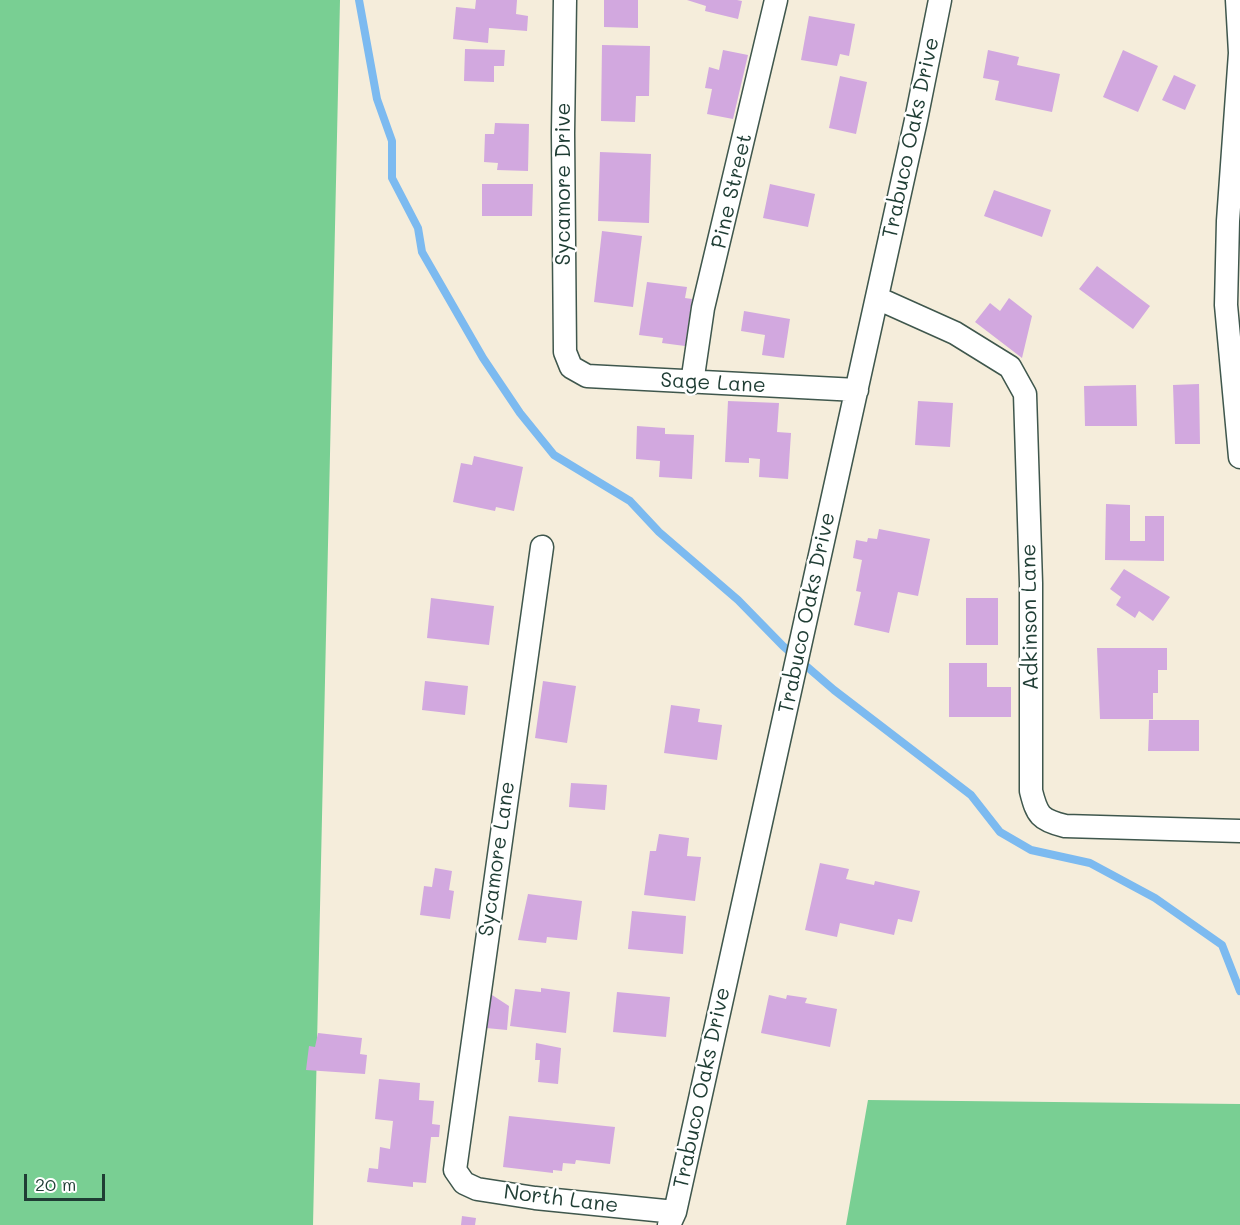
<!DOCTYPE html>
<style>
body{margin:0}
#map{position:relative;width:1240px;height:1225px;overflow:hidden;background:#f5eddb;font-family:Mali,sans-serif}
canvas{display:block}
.scale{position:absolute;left:24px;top:1174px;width:81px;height:27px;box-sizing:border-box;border:3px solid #1f3d34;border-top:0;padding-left:8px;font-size:18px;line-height:21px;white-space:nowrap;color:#1f3d34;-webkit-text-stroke:4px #fff;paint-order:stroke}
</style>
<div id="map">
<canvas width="1240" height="1225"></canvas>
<div class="scale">20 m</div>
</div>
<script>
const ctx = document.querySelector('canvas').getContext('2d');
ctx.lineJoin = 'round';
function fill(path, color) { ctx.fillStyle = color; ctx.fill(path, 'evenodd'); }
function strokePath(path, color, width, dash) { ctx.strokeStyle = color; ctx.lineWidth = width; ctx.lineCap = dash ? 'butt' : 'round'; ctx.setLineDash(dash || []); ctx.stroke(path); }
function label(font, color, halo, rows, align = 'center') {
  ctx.font = font + ' Mali,sans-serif'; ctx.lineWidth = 5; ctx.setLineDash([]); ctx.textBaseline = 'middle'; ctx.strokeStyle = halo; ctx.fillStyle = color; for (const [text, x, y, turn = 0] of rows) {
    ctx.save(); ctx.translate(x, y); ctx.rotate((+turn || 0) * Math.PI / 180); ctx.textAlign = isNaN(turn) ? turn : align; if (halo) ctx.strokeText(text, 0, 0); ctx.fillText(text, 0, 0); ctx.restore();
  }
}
fill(new Path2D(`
 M0,0H340L313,1225H0Z
 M868,1100L1240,1104V1225H846Z`), '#79cf93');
strokePath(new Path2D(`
 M359,0L377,99L392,141V178L418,228L422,252L483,358L520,413L554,455L630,501L659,532L738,600L783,646L834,690L971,795L1000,832L1031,850L1090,863L1155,898L1222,945L1240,991`), '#7cbaf0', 8);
fill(new Path2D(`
 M476,0H517L516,14L528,16L527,31L489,28L488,43L453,39L456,7L475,9Z
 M604,0H638V28L604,27Z
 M687,0H737L742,1L738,19L705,11L706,6Z
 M809,16L855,24L849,56L840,54L837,66L801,60Z
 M602,45L650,46L649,96H636L635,122L601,121Z
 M465,49L505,50L504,66H494V82L464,81Z
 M723,50L748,55L733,119L707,114L712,89L705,88L709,67L719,70Z
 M988,50L1019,57L1017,65L1060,74L1052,112L995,100L999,81L983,78Z
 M1123,50L1158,66L1138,112L1103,97Z
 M1174,75L1196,85L1185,110L1162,100Z
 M840,76L867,82L856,134L829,128Z
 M495,123L529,124L528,171L497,170L498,163L484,162L485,134H494Z
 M600,152L651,154L649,223L598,221Z
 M482,184H533L532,216H482Z
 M770,184L815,194L808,227L763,218Z
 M994,190L1051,210L1042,237L984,216Z
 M602,231L642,236L633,307L594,302Z
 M1097,266L1150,306L1133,329L1079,289Z
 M647,282L687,287L685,298L692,299L685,346L662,343L663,338L639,335Z
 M1009,298L1032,316L1022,358L975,322L990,303L1000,311Z
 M744,311L790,319L784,358L762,355L765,335L741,331Z
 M1199,384L1200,444H1175L1173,385Z
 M1136,385L1137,426H1085L1084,386Z
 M728,401L779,403L777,432L791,433L788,479L759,477L760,459L749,458V463L725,462Z
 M918,401L953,403L950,447L915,445Z
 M637,426L665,428V434L694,435L692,479L659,477L660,461L636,459Z
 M474,456L523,467L514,511L496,507L495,511L453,502L461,463L472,465Z
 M1106,504L1130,505V541H1145V516H1164V561L1105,560Z
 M879,529L930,539L918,596L898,592L889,633L854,625L861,592L856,591L862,560L853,558L856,540L867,542L868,538L877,539Z
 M1124,569L1170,597L1153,621L1139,611L1135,618L1116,605L1121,597L1110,589Z
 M431,598L494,606L489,645L427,638Z
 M966,598H998V645H966Z
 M1097,648H1167V670H1158V693H1153V719H1100Z
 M949,663H987V687H1011V717H949Z
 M425,681L468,686L465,715L422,710Z
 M543,681L576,686L567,743L535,738Z
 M671,705L700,709L698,722L722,725L717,760L664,753Z
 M1149,720H1199V751H1148Z
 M571,783L607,785L605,810L569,807Z
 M659,834L689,838L687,856L701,857L695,901L644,895L650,851H656Z
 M820,863L849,869L846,879L874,885L875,881L920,891L912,922L898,919L894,935L840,923L837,937L805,930Z
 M435,868L452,871L449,890L454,891L450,919L420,915L424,886L432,887Z
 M528,894L582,901L577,940L547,937L546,943L518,940Z
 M632,911L686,916L683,954L628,949Z
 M541,988L570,992L566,1033L510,1026L515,989L541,992Z
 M617,992L670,997L666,1037L613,1032Z
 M489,993L509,1006L507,1030L486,1028Z
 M769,995L786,999L787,995L807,998L805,1003L837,1009L830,1047L761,1033Z
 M318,1033L362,1038L360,1054L367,1055L365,1074L306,1070L309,1046L315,1047Z
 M536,1043L561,1048L558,1084L538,1082L540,1060H535Z
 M379,1079L420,1083L419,1100L434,1101L432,1124L440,1125L439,1137H431L426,1183L413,1182V1187L367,1182L369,1168L378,1169L380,1147L390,1149L393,1121L375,1119Z
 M509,1116L615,1127L610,1164L576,1160L575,1164L563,1163L562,1171L553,1170V1173L503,1167Z
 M462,1216L476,1218L475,1225H461Z`), '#d2a8df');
const street = new Path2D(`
 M565,0L563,133L565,352L571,367L587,376L857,390
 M1237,0L1240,53L1228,221L1226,305L1240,457
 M877,298L955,333L1010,367L1025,394L1031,583V791C1037,815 1040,820 1065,826L1240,831
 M692,383L703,308L776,0
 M542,547L455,1170L464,1183L477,1189L535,1198L675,1212
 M669,1225L675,1212L916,120L940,0`);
strokePath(street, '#3f574d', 25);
strokePath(street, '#fff', 22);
label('21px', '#1f3d34', '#fff', [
 ["Trabuco Oaks Drive",911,138,-78],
 ["Sycamore Drive",564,184,-90],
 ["Pine Street",732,191,-77],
 ["Sage Lane",713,383,3],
 ["Trabuco Oaks Drive",807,613,-78],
 ["Adkinson Lane",1030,617,-91],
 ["Sycamore Lane",497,859,-82],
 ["Trabuco Oaks Drive",702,1088,-78],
 ["North Lane",561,1199,7]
]);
</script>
